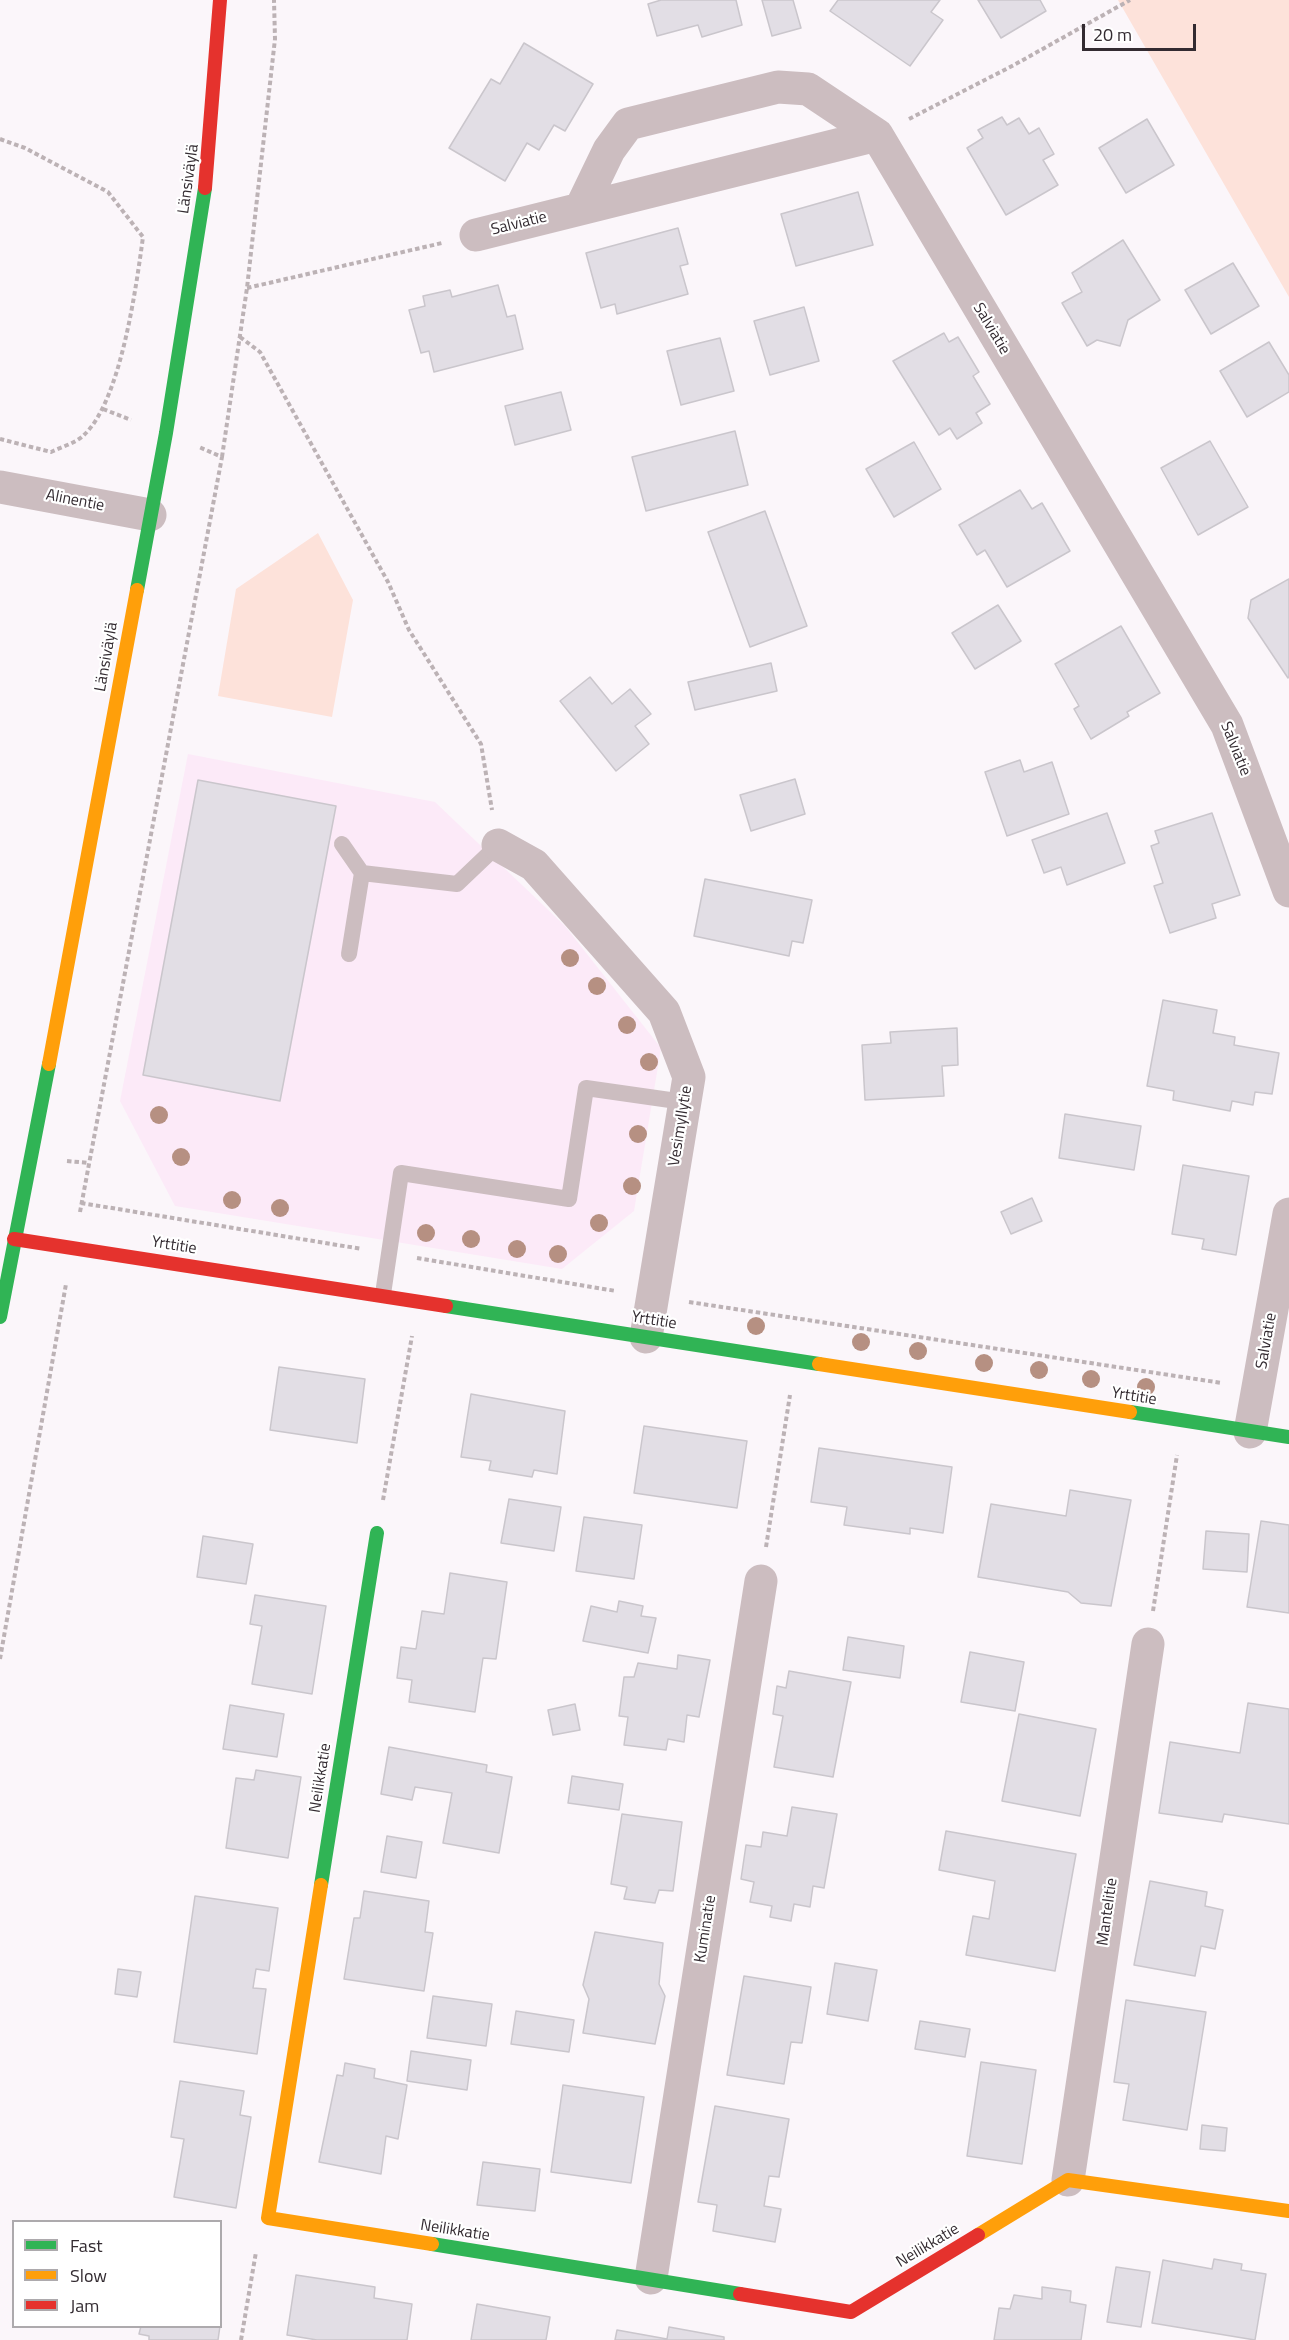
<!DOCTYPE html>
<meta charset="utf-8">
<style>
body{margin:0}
#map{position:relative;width:1289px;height:2340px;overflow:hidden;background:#fbf6fa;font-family:"Titillium Web",sans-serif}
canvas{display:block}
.legend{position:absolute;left:12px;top:2220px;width:210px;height:108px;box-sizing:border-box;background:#fff;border:2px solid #adaaad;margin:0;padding:8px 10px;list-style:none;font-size:18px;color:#332b31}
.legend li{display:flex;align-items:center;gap:12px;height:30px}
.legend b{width:30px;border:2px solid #adaaad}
.scale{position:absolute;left:1082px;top:24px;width:114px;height:27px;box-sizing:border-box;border:3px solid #332b31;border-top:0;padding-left:8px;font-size:18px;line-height:21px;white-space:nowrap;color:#332b31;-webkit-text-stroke:4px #fff;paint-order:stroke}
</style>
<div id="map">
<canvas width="1289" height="2340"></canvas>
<ul class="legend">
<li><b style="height:8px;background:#30b455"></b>Fast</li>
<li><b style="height:8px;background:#ff9f0a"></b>Slow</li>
<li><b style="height:8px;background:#e5322d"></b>Jam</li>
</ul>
<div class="scale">20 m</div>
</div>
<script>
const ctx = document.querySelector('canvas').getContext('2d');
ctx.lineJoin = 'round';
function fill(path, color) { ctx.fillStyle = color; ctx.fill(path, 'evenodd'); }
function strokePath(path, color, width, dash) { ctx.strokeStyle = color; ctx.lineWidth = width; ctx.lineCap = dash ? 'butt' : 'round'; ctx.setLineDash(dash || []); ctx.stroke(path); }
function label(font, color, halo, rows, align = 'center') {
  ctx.font = font + ' "Titillium Web",sans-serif'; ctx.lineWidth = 4.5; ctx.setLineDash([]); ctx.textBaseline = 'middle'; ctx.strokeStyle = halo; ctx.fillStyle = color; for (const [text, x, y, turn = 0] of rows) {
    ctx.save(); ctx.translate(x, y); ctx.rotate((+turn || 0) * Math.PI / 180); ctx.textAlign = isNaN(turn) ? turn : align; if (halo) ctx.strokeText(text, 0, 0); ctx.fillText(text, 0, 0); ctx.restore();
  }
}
fill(new Path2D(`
 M188,754L435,802L565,926L661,1048L634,1211L562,1269L175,1206L120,1101Z`), '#fceaf8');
fill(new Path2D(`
 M1118,0H1289V297Z
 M318,533L353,600L332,717L218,696L236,589Z`), '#fde2da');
const building = new Path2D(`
 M661,0H736L742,25L702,37L698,25L657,36L648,4Z
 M762,0H793L801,28L772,36Z
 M838,0H940L931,12L943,20L910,66L830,11Z
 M978,0H1040L1046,11L1001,38Z
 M524,43L593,84L565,131L554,125L539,150L527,143L505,181L449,148L491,79L500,84Z
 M1002,117L1007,125L1019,118L1029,134L1039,128L1054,154L1043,160L1058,185L1006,215L967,148L983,138L978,130Z
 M1147,119L1174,165L1126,193L1099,148Z
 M858,192L873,245L796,266L781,214Z
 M678,228L688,264L680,266L688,294L617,314L615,304L601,308L586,253Z
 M1123,240L1160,300L1128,320L1120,346L1097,340L1087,346L1062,303L1082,292L1072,273Z
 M1233,263L1259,306L1211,334L1185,290Z
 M498,285L507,317L515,315L523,349L434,372L429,351L421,353L409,310L425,306L423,296L450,290L452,297Z
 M804,307L819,361L770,375L754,321Z
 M944,333L949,342L958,337L979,372L973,376L990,404L976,413L982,423L957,439L950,428L939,435L893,361Z
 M720,338L734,391L681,405L667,351Z
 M1269,342L1289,375V392L1247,417L1220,371Z
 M561,392L571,430L515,445L505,406Z
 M735,431L748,485L646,511L632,457Z
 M1210,441L1248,507L1198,535L1161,468Z
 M914,442L941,489L894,517L866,469Z
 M1020,490L1032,509L1042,503L1070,551L1007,587L985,550L977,555L959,525Z
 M765,511L807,626L750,647L708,532Z
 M1289,579V677L1288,678L1248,618L1251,600Z
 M998,605L1021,641L975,669L952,633Z
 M1121,626L1160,693L1127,712L1129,716L1091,739L1074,709L1079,706L1055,664Z
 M771,663L777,691L695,710L688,682Z
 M590,677L612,704L630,689L651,714L635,726L649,744L616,771L560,701Z
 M1020,760L1024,772L1052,762L1069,814L1007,836L985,772Z
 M795,779L805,814L751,831L740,795Z
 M198,780L336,806L280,1101L143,1075Z
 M1107,813L1125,863L1067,885L1061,867L1044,873L1032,840Z
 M1212,813L1240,895L1212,904L1216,918L1170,933L1154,886L1163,883L1151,846L1159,843L1155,831Z
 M705,879L812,900L803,943L792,941L789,956L694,936Z
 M1163,1000L1217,1010L1213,1033L1235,1037L1234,1045L1279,1053L1272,1094L1255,1092L1253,1105L1232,1101L1230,1111L1173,1100L1174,1091L1147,1086Z
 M957,1028L958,1065L942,1066L944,1096L865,1100L862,1045L891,1043L890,1032Z
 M1065,1114L1141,1126L1134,1170L1059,1158Z
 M1183,1165L1249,1176L1236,1255L1202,1249L1204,1239L1172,1234Z
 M1032,1198L1042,1221L1011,1234L1001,1212Z
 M279,1367L365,1379L357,1443L270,1430Z
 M471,1394L565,1411L557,1474L534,1470L532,1477L489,1470L491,1461L461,1457Z
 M644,1426L747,1441L737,1508L634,1493Z
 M819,1448L952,1467L943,1533L910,1528V1534L844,1525L847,1507L811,1502Z
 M1070,1490L1131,1500L1111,1606L1081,1603L1068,1592L978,1577L991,1504L1066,1516Z
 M509,1499L561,1507L554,1551L501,1543Z
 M584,1517L642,1525L634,1579L576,1571Z
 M1261,1521L1289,1525V1613L1247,1607Z
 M1206,1531L1249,1534L1247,1572L1203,1569Z
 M203,1536L253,1544L246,1584L197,1577Z
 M450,1573L507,1582L496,1659L483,1658L475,1712L409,1702L412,1680L397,1678L401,1647L416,1649L422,1611L444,1614Z
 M255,1595L326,1606L312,1694L252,1684L262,1626L250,1624Z
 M619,1601L643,1606L641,1616L656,1618L648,1653L583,1641L591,1606L617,1612Z
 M848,1637L904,1646L900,1678L843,1670Z
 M970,1652L1024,1662L1015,1711L961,1702Z
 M678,1655L710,1660L699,1717L687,1715L684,1742L668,1739L666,1750L624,1745L628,1717L619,1716L624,1677H634L638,1663L677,1669Z
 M789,1671L851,1682L833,1777L774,1767L783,1716L773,1714L777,1686L786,1688Z
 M1248,1703L1289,1709V1824L1224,1814L1222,1822L1159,1813L1170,1742L1240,1753Z
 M575,1704L580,1730L553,1735L548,1710Z
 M230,1705L284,1714L277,1757L223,1749Z
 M1019,1714L1096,1729L1080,1816L1002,1801Z
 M389,1747L487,1765L486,1772L512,1777L499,1853L443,1843L452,1793L415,1787L412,1800L381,1794Z
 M256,1770L301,1777L288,1858L226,1848L236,1778L254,1780Z
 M572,1776L623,1784L619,1810L568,1803Z
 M792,1807L837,1814L824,1888L813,1886L810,1907L794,1904L791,1921L770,1917L772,1906L750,1902L754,1882L741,1879L746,1845L761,1847L763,1832L787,1836Z
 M622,1814L682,1822L673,1891L659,1890L655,1903L624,1899L627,1887L611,1884Z
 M946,1831L1076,1854L1055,1971L966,1955L973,1916L989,1919L995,1881L939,1870Z
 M387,1836L422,1842L416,1878L381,1872Z
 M1150,1881L1207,1892L1205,1906L1223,1910L1215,1949L1201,1946L1195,1976L1134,1965Z
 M364,1891L429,1901L425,1932L433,1933L424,1991L344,1979L354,1918H360Z
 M195,1896L278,1908L269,1971L256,1969L253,1988L266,1989L257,2054L174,2042Z
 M595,1932L663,1943L659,1984L665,1996L655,2044L583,2033L589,1999L583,1985Z
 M835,1963L877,1970L868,2021L827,2014Z
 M118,1969L141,1972L137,1997L115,1994Z
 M744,1976L811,1987L802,2043L791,2042L784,2084L727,2075Z
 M433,1996L492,2004L486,2046L427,2038Z
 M1126,2000L1206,2012L1187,2130L1123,2120L1129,2084L1114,2082Z
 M516,2011L574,2020L569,2052L511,2044Z
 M920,2021L970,2029L965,2057L915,2049Z
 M411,2051L471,2060L467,2090L407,2081Z
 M981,2062L1036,2070L1022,2164L967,2156Z
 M345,2063L375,2069L374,2078L407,2085L398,2139L386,2136L381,2174L319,2162L337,2075L343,2076Z
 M180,2081L244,2091L240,2115L251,2117L236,2208L174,2197L184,2139L171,2137Z
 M563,2085L644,2097L631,2183L551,2172Z
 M715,2106L789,2119L779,2177L769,2176L764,2206L781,2209L775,2242L713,2231L717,2205L698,2202Z
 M1202,2125L1227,2128L1225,2151L1200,2149Z
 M483,2162L540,2169L535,2211L477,2205Z
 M1214,2259L1242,2264L1241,2270L1266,2274L1255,2340L1152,2323L1163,2260L1212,2269Z
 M1116,2267L1150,2272L1141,2327L1107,2322Z
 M296,2275L375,2287L374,2298L412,2304L407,2340H317L287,2335Z
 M1042,2287L1071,2291L1070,2302L1086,2305L1081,2340H994L999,2308L1010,2309L1014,2295L1042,2299Z
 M477,2304L550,2317L546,2340H471Z
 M141,2326H220L218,2340H149V2336L139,2334Z
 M669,2327L724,2337V2340H615L617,2330L667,2339Z`);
fill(building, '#e2dee5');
strokePath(building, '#cac6cc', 1.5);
strokePath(new Path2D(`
 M909,119L1014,65L1130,0
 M0,139L25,148L108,192L143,237C136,288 121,400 84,435C76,443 61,447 51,452L0,439
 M247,288L442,243
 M240,337L260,352L388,582L409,630L481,744L492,810
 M103,409L131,420
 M222,457L247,288L275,39L274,0
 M67,1161L89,1163
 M81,1203L362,1249
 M80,1212L222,457L199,447
 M417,1258L616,1291
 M689,1302L1222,1383
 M383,1500L412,1336
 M766,1547L790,1395
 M1153,1611L1177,1455
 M0,1659L66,1284
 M241,2340L256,2252`), '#bcb2b5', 4, [4.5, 3]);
strokePath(new Path2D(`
 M342,844L362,873
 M349,954L362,873L457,884L498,845
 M383,1294L401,1173L569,1199L586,1088L684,1102`), '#ccbdc0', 16);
strokePath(new Path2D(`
 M581,208L609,150L628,124L778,87L808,89L877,135
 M476,235L877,135L1227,725L1289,891
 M0,487L150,515
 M498,845L534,865L664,1012L689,1077L646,1337
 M1250,1432L1289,1214
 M1068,2180L1148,1644
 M651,2278L761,1581`), '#ccbdc0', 33);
strokePath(new Path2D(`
 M137,590L166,433L205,188
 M446,1306L819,1364
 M0,1317L49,1064
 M1130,1412L1289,1437
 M321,1885L377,1533
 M432,2244L740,2294`), '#30b455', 14);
strokePath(new Path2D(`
 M49,1064L137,590
 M819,1364L1130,1412
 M321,1885L268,2218L432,2244
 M978,2235L1068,2180L1289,2211`), '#ff9f0a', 14);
strokePath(new Path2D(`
 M205,188L220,0
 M14,1239L446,1306
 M740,2294L851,2312L978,2235`), '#e5322d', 14);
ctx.fillStyle = '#b69082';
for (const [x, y] of [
 [570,958],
 [597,986],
 [627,1025],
 [649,1062],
 [159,1115],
 [638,1134],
 [181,1157],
 [632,1186],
 [232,1200],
 [280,1208],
 [599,1223],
 [426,1233],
 [471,1239],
 [517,1249],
 [558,1254],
 [756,1326],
 [861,1342],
 [918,1351],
 [984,1363],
 [1039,1370],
 [1091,1379],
 [1146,1387]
]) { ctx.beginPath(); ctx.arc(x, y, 9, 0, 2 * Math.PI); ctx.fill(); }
label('16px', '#332b31', '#fff', [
 ["Länsiväylä",189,179,-82],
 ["Salviatie",519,224,-14],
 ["Salviatie",991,329,59],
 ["Alinentie",75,501,11],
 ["Länsiväylä",107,657,-80],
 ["Salviatie",1235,749,68],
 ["Vesimyllytie",681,1126,-81],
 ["Yrttitie",174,1246,9],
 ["Yrttitie",654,1321,9],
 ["Salviatie",1267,1341,-80],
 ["Yrttitie",1134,1397,9],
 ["Neilikkatie",321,1778,-81],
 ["Mantelitie",1108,1912,-82],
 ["Kuminatie",706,1929,-81],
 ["Neilikkatie",455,2231,9],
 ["Neilikkatie",928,2246,-31]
]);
</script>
